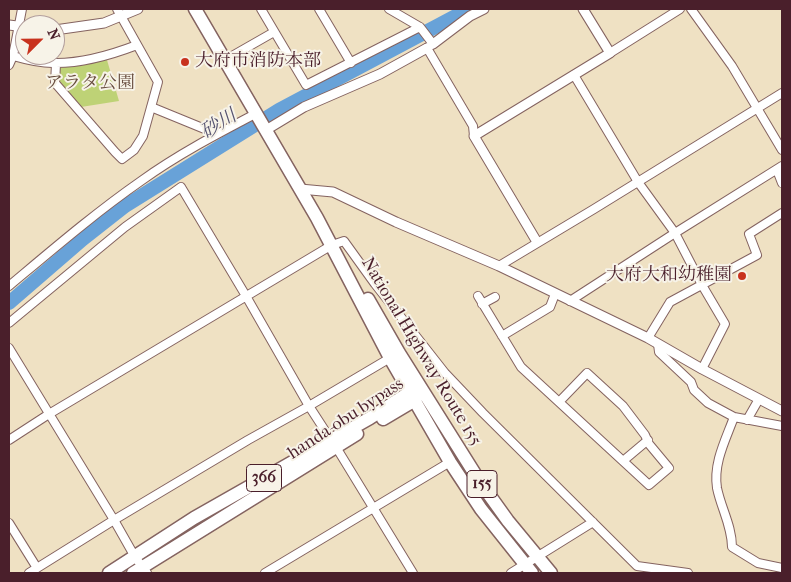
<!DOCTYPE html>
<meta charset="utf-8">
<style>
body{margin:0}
#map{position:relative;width:791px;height:582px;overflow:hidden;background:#efe1c3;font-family:"IM FELL French Canon",serif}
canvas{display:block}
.frame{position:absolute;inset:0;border:10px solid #4a1f2b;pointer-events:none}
.north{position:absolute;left:15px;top:15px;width:50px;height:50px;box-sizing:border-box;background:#f7f3e8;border:1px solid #b29e9c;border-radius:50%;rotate:67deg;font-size:14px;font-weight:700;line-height:20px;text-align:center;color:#4a1f2b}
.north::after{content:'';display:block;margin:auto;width:18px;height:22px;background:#c8321e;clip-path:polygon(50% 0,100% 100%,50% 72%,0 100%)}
</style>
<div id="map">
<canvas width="791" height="582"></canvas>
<div class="frame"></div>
<div class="north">N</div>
</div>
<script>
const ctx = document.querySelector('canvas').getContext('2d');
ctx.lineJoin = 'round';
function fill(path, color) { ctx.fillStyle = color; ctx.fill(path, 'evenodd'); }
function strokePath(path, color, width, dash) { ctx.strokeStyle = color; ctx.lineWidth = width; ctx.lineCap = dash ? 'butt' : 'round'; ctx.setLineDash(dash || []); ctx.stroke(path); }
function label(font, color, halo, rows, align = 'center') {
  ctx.font = font + ' "IM FELL French Canon","Noto Serif JP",serif'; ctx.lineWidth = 4; ctx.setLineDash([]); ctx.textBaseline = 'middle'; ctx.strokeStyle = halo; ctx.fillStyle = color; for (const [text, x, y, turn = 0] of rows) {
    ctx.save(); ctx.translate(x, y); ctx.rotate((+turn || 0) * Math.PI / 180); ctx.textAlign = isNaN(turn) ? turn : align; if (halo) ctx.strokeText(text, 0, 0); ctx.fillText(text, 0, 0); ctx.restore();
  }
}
fill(new Path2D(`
 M107,60L119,101L81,107L59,82V68Z`), '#bed276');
strokePath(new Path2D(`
 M9,303L83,239L125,206L279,110L469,9`), '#68a2d8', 14);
const minor = new Path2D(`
 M261,9L306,85L420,27
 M319,9L351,63
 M389,9L420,27L433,44L427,48L473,126L474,136
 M691,9L732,66L782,150
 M610,53L680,9
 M13,56L22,9
 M225,60L274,32
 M56,64L55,83L115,152L122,159L134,150L143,136L158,82L117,9
 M9,65L13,56C27,60 42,64 56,63C84,63 111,55 137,45
 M574,75L638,182L675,233L702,285L725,324L702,369
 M151,107L217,134
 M777,170L782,183
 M499,266L594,209L782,93
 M9,286C52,250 95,213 141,181C177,155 217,134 257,113
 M478,296L521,367L649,485L669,468L649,444L645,435L623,406L587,373L559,402
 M570,301L675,233L782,166
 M482,304L495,297
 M9,323L125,227L181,187L246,296L309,406L390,358
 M502,336L550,307L555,294
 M648,338L670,302L757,255L749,234L782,213
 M658,344L659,352L691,382L694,390L708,403L734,417L782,426
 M9,348L114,520L248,440L309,406L331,440
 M734,417C726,439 713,463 717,488C721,508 732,526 732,547L758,563L782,568
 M747,420L759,399
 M9,440L49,414L332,245L344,241L375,284L445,373L483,413L637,566L688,573
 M336,447L413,573
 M623,461L648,440
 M9,523L37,568
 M29,573L114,520L135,557L147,573
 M265,573L450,462
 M511,573L593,522`);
const tertiary = new Path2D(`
 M9,25L25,27
 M55,30L104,23L138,9
 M433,44L470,16L484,9
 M266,130L304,107L380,74L427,48
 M300,189L333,192L396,222L499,266L648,338L702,369L782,411
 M537,242L474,136L610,53L583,9`);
const trunk = new Path2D(`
 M195,9L317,218L390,358L450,462L481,509L532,573
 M368,299L399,353L480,482L508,521L551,573
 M383,419L415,400L419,393
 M109,573L194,518L370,418L410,392L417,390
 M133,573L357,434`);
strokePath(minor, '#846360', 10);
strokePath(tertiary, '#846360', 11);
strokePath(trunk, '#846360', 15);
strokePath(minor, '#fff', 8);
strokePath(tertiary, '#fff', 9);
strokePath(trunk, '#fff', 12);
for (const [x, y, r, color] of [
 [185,62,5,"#c8321e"],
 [742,276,5,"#c8321e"]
]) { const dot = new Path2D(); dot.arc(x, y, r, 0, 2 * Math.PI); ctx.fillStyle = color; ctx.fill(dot); strokePath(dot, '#f7f3e8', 2); }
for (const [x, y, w] of [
 [264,478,35],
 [482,484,30]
]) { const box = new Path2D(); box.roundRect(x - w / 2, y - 13.5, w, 27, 4); ctx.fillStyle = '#f7f3e8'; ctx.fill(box); strokePath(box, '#4a1f2b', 1); }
label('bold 16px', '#4a1f2b', null, [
 ["366",264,478],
 ["155",482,484]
]);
label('18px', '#4a1f2b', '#f7f3e8', [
 ["大府市消防本部",195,62],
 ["大府大和幼稚園",732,276,"right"]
], 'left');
label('18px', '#674c3e', '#f7f3e8', [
 ["アラタ公園",90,84]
]);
label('18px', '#4a1f2b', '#f7f3e8', [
 ["National Highway Route 155",421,352,59],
 ["handa-obu bypass",346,419,-33]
]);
label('italic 19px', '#565370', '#f7f3e8', [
 ["砂川",219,125,-32]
]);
</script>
